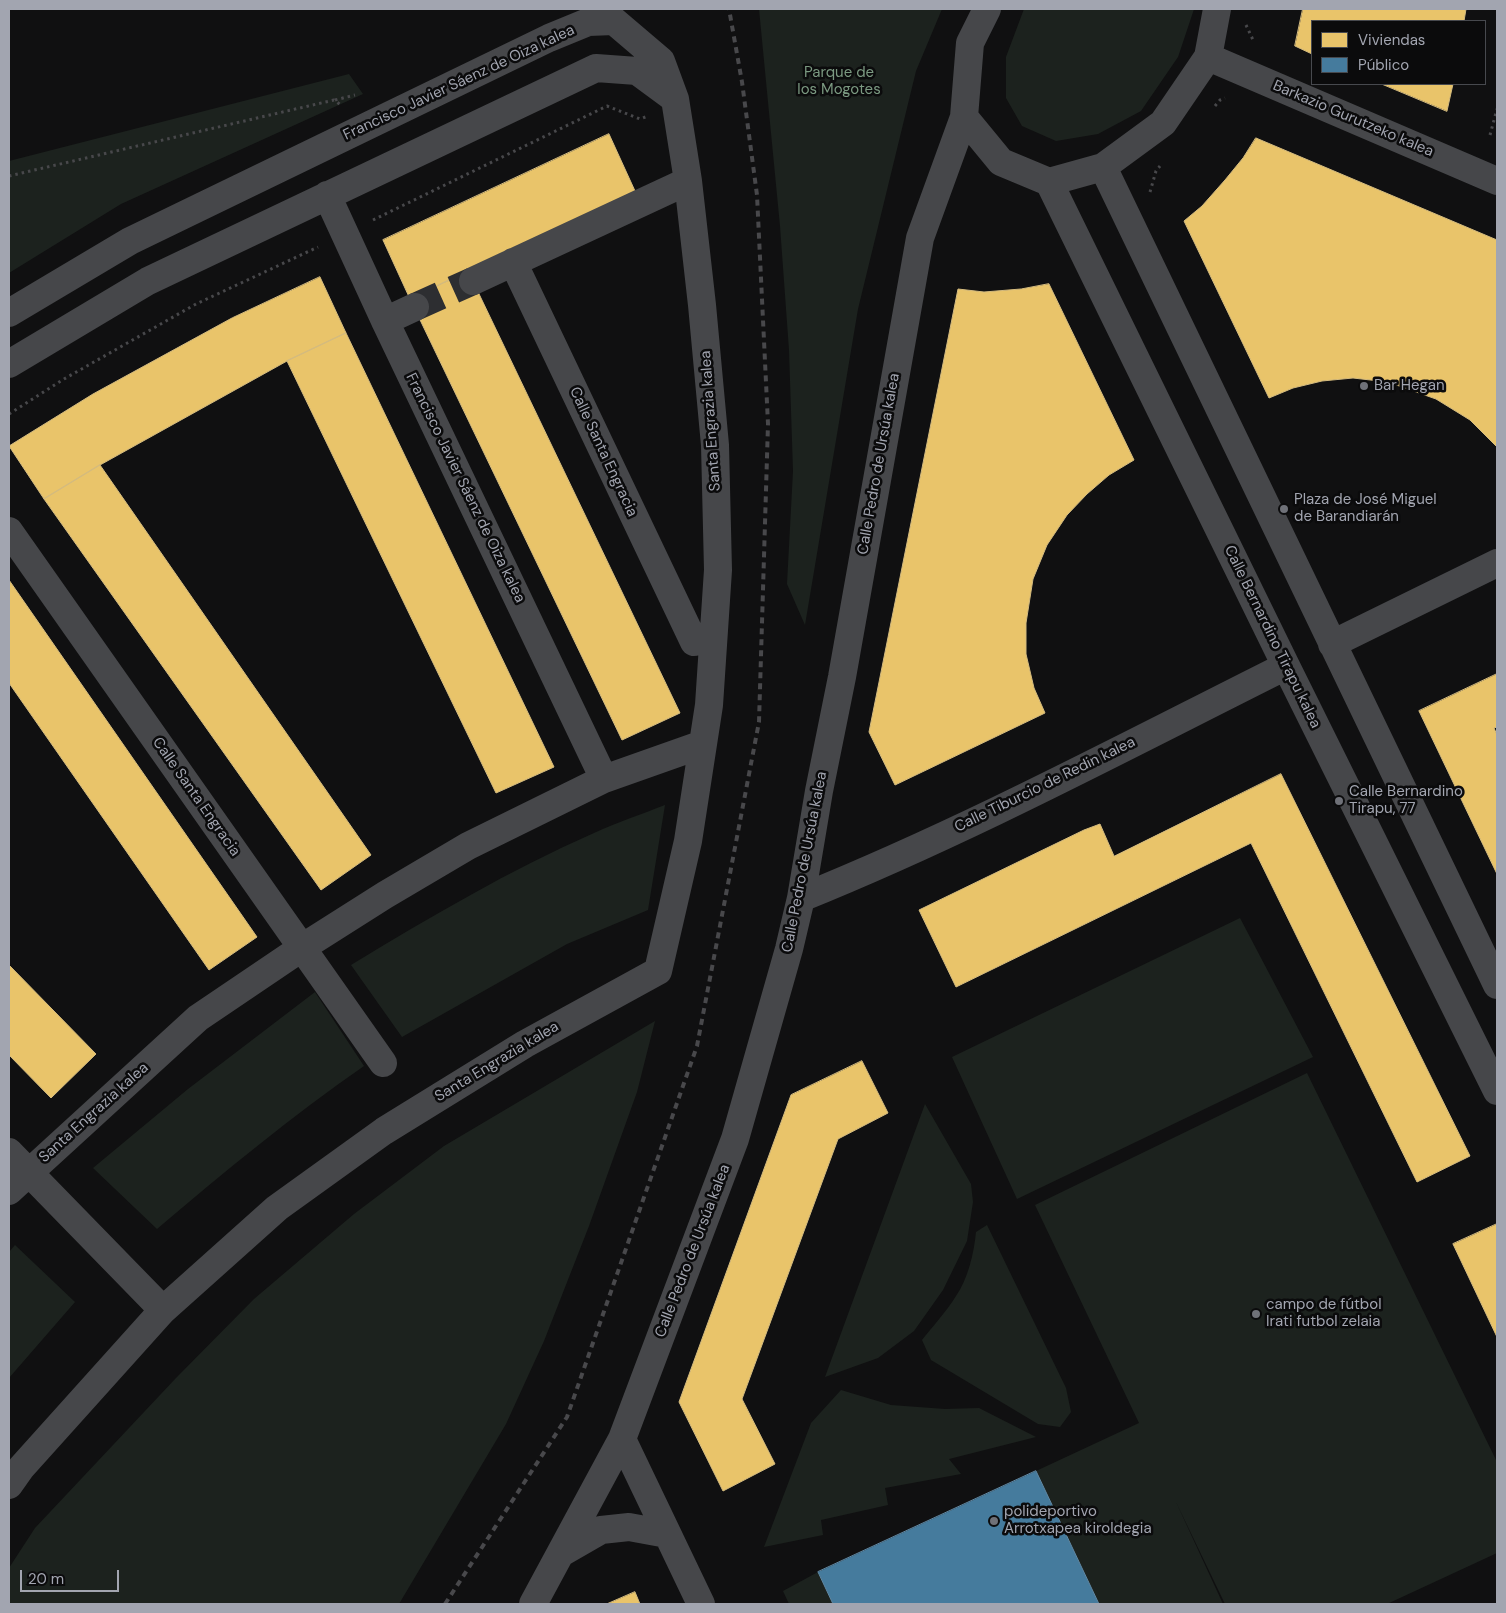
<!DOCTYPE html>
<meta charset="utf-8">
<style>
body{margin:0}
#map{position:relative;width:1506px;height:1613px;overflow:hidden;background:#101011;font-family:"DM Sans",sans-serif}
canvas{display:block}
.frame{position:absolute;inset:0;border:10px solid #a2a5b0;pointer-events:none}
.legend{position:absolute;left:1311px;top:20px;width:175px;height:65px;box-sizing:border-box;background:#0b0b0c;border:1px solid #47494e;margin:0;padding:6px 9px;list-style:none;font-size:15px;color:#a2a5b0}
.legend li{display:flex;align-items:center;gap:10px;height:25px}
.legend b{width:25px;border:1px solid #47494e}
.scale{position:absolute;left:20px;top:1570px;width:99px;height:22px;box-sizing:border-box;border:2px solid #a2a5b0;border-top:0;padding-left:6px;font-size:15px;line-height:18px;white-space:nowrap;color:#a2a5b0;-webkit-text-stroke:4px #0b0b0c;paint-order:stroke}
</style>
<div id="map">
<canvas width="1506" height="1613"></canvas>
<div class="frame"></div>
<ul class="legend">
<li><b style="height:14px;background:#e9c46a"></b>Viviendas</li>
<li><b style="height:14px;background:#457b9d"></b>Público</li>
</ul>
<div class="scale">20 m</div>
</div>
<script>
const ctx = document.querySelector('canvas').getContext('2d');
ctx.lineJoin = 'round';
function fill(path, color) { ctx.fillStyle = color; ctx.fill(path, 'evenodd'); }
function strokePath(path, color, width, dash) { ctx.strokeStyle = color; ctx.lineWidth = width; ctx.lineCap = dash ? 'butt' : 'round'; ctx.setLineDash(dash || []); ctx.stroke(path); }
function label(font, color, halo, rows, align = 'center') {
  ctx.font = font + ' "DM Sans",sans-serif'; ctx.lineWidth = 5; ctx.setLineDash([]); ctx.textBaseline = 'middle'; ctx.strokeStyle = halo; ctx.fillStyle = color; for (const [text, x, y, turn = 0] of rows) {
    ctx.save(); ctx.translate(x, y); ctx.rotate((+turn || 0) * Math.PI / 180); ctx.textAlign = isNaN(turn) ? turn : align; if (halo) ctx.strokeText(text, 0, 0); ctx.fillText(text, 0, 0); ctx.restore();
  }
}
fill(new Path2D(`
 M759,9H942L916,71L858,309L805,625L787,584L793,471L789,350L780,226Z
 M1024,9H1194L1178,57L1141,111L1098,134L1056,141L1022,126L1006,98V57Z
 M349,74L363,94L121,204L9,273V161Z
 M665,805L648,910L567,944L402,1037L351,965C430,917 510,870 594,833C618,822 642,814 665,805Z
 M1240,918L1313,1057L1017,1199L952,1057Z
 M315,992L364,1066C292,1116 224,1172 157,1229L93,1168L188,1089Z
 M655,1021L637,1092L589,1226L544,1341L506,1424L399,1604H9V1568L35,1528L176,1378L254,1299L354,1214L444,1146Z
 M1307,1073L1497,1462V1553L1387,1604H1225L1176,1502L1223,1604H1099L1036,1471L1139,1423L1035,1205Z
 M925,1104L971,1184L973,1202L967,1241L943,1290L914,1331L878,1358L825,1377Z
 M987,1225L1066,1388L1071,1412L1060,1427L1038,1424L931,1360L922,1340C933,1326 946,1312 956,1296C968,1279 974,1253 976,1232Z
 M15,1245L75,1302L9,1378V1252Z
 M841,1390L891,1405L945,1409L979,1408L1036,1437L949,1459L961,1474L885,1488L888,1505L821,1520L823,1535L764,1547L811,1423Z
 M818,1572L833,1604H789L783,1591Z`), '#1c221e');
const homes = new Path2D(`
 M1303,9H1466L1464,21H1312V54L1295,46Z
 M1382,84H1453L1447,111Z
 M609,134L635,191L410,299L383,240Z
 M1256,138L1497,240V447L1470,420L1436,399L1388,382L1353,378L1322,381L1293,388L1269,398L1184,221L1202,206L1225,180L1243,158Z
 M468,271L680,713L622,740L410,299Z
 M320,277L346,333L287,361L100,465L44,499L9,446L93,394L232,318Z
 M1049,284L1134,460L1109,475L1087,494L1067,515L1047,545L1033,579L1026,623V654L1034,688L1045,713L895,785L869,732L958,289L984,292L1021,289Z
 M346,333L554,767L496,793L287,361Z
 M100,465L371,855L321,890L44,499Z
 M9,580L257,937L209,970L9,683Z
 M1497,674V727L1494,728L1497,735V874L1419,711Z
 M1281,774L1470,1156L1417,1182L1251,843L956,987L919,910L1084,830L1100,824L1114,856Z
 M9,965L96,1054L51,1098L9,1055Z
 M862,1061L888,1113L838,1139L742,1399L775,1464L723,1491L679,1402L791,1095Z
 M1497,1224V1337L1453,1244Z
 M635,1592L640,1604H607Z`);
fill(homes, '#e9c46a');
strokePath(homes, '#d4bb7f', 1);
const public = new Path2D(`
 M1036,1471L1099,1604H833L818,1572Z`);
fill(public, '#457b9d');
strokePath(public, '#6188a3', 1);
strokePath(new Path2D(`
 M415,307L473,281`), '#2d2e31', 28, [28, 14]);
strokePath(new Path2D(`
 M1246,25L1254,42
 M335,100L355,95
 M1215,106L1220,100L1225,98
 M1490,135L1497,109
 M9,176L334,100L341,105
 M1150,192L1156,171L1160,166
 M373,220L607,106L640,119L648,116
 M9,414L64,379L196,304L318,247`), '#48484b', 3, [2.5, 4]);
strokePath(new Path2D(`
 M987,9L970,43L964,117L1001,162L1049,182L1103,167L1163,123L1208,57L1217,9
 M1208,57L1497,181
 M1103,167L1497,985
 M1049,182L1286,666L1497,1091
 M327,195L385,321L604,779
 M513,262L694,642
 M473,281L688,181
 M9,313L130,241L549,38L588,22L614,21L661,61L675,99L688,181L702,305L715,445L718,570L709,705L688,841L658,971L525,1044L384,1131L277,1208L163,1310L21,1468L9,1485
 M385,321L415,307
 M9,364L148,281L596,68L637,71L675,99
 M9,531L383,1063
 M1332,644L1497,563
 M801,898C967,831 1126,746 1286,666
 M9,1152L163,1310
 M9,1191L198,1018L303,947L385,895L468,846L604,779L703,744
 M622,1439L701,1604
 M561,1553L601,1530L629,1527L667,1534
 M533,1604L622,1439L735,1139L789,949L801,898L819,791L842,677L920,238L964,117`), '#46474a', 28);
strokePath(new Path2D(`
 M445,1604L567,1417L697,1046L759,722L768,424L757,195L742,82L729,9`), '#48484b', 4, [6, 5]);
for (const [x, y, r, color] of [
 [1364,386,5,"#6f7178"],
 [1284,509,5,"#6f7178"],
 [1339,801,5,"#6f7178"],
 [1256,1314,5,"#6f7178"],
 [994,1521,5,"#6f7178"]
]) { const dot = new Path2D(); dot.arc(x, y, r, 0, 2 * Math.PI); ctx.fillStyle = color; ctx.fill(dot); strokePath(dot, '#0b0b0c', 2); }
label('15px', '#7b9981', '#0b0b0c', [
 ["Parque de",839,73],
 ["los Mogotes",839,90]
]);
label('15px', '#a2a5b0', '#0b0b0c', [
 ["Francisco Javier Sáenz de Oiza kalea",459,83,-25],
 ["Barkazio Gurutzeko kalea",1353,119,23],
 ["Santa Engrazia kalea",711,421,-94],
 ["Calle Santa Engracia",603,452,65],
 ["Calle Pedro de Ursúa kalea",879,464,-80],
 ["Francisco Javier Sáenz de Oiza kalea",465,488,64],
 ["Calle Bernardino Tirapu kalea",1272,637,64],
 ["Calle Tiburcio de Redin kalea",1045,785,-26],
 ["Calle Santa Engracia",196,797,55],
 ["Calle Pedro de Ursúa kalea",805,862,-79],
 ["Santa Engrazia kalea",497,1062,-31],
 ["Santa Engrazia kalea",94,1113,-42],
 ["Calle Pedro de Ursúa kalea",693,1251,-69]
]);
label('15px', '#a2a5b0', '#0b0b0c', [
 ["Bar Hegan",1374,386],
 ["Plaza de José Miguel",1294,500],
 ["de Barandiarán",1294,517],
 ["Calle Bernardino",1349,792],
 ["Tirapu, 77",1349,809],
 ["campo de fútbol",1266,1305],
 ["Irati futbol zelaia",1266,1322],
 ["polideportivo",1004,1512],
 ["Arrotxapea kiroldegia",1004,1529]
], 'left');
</script>
